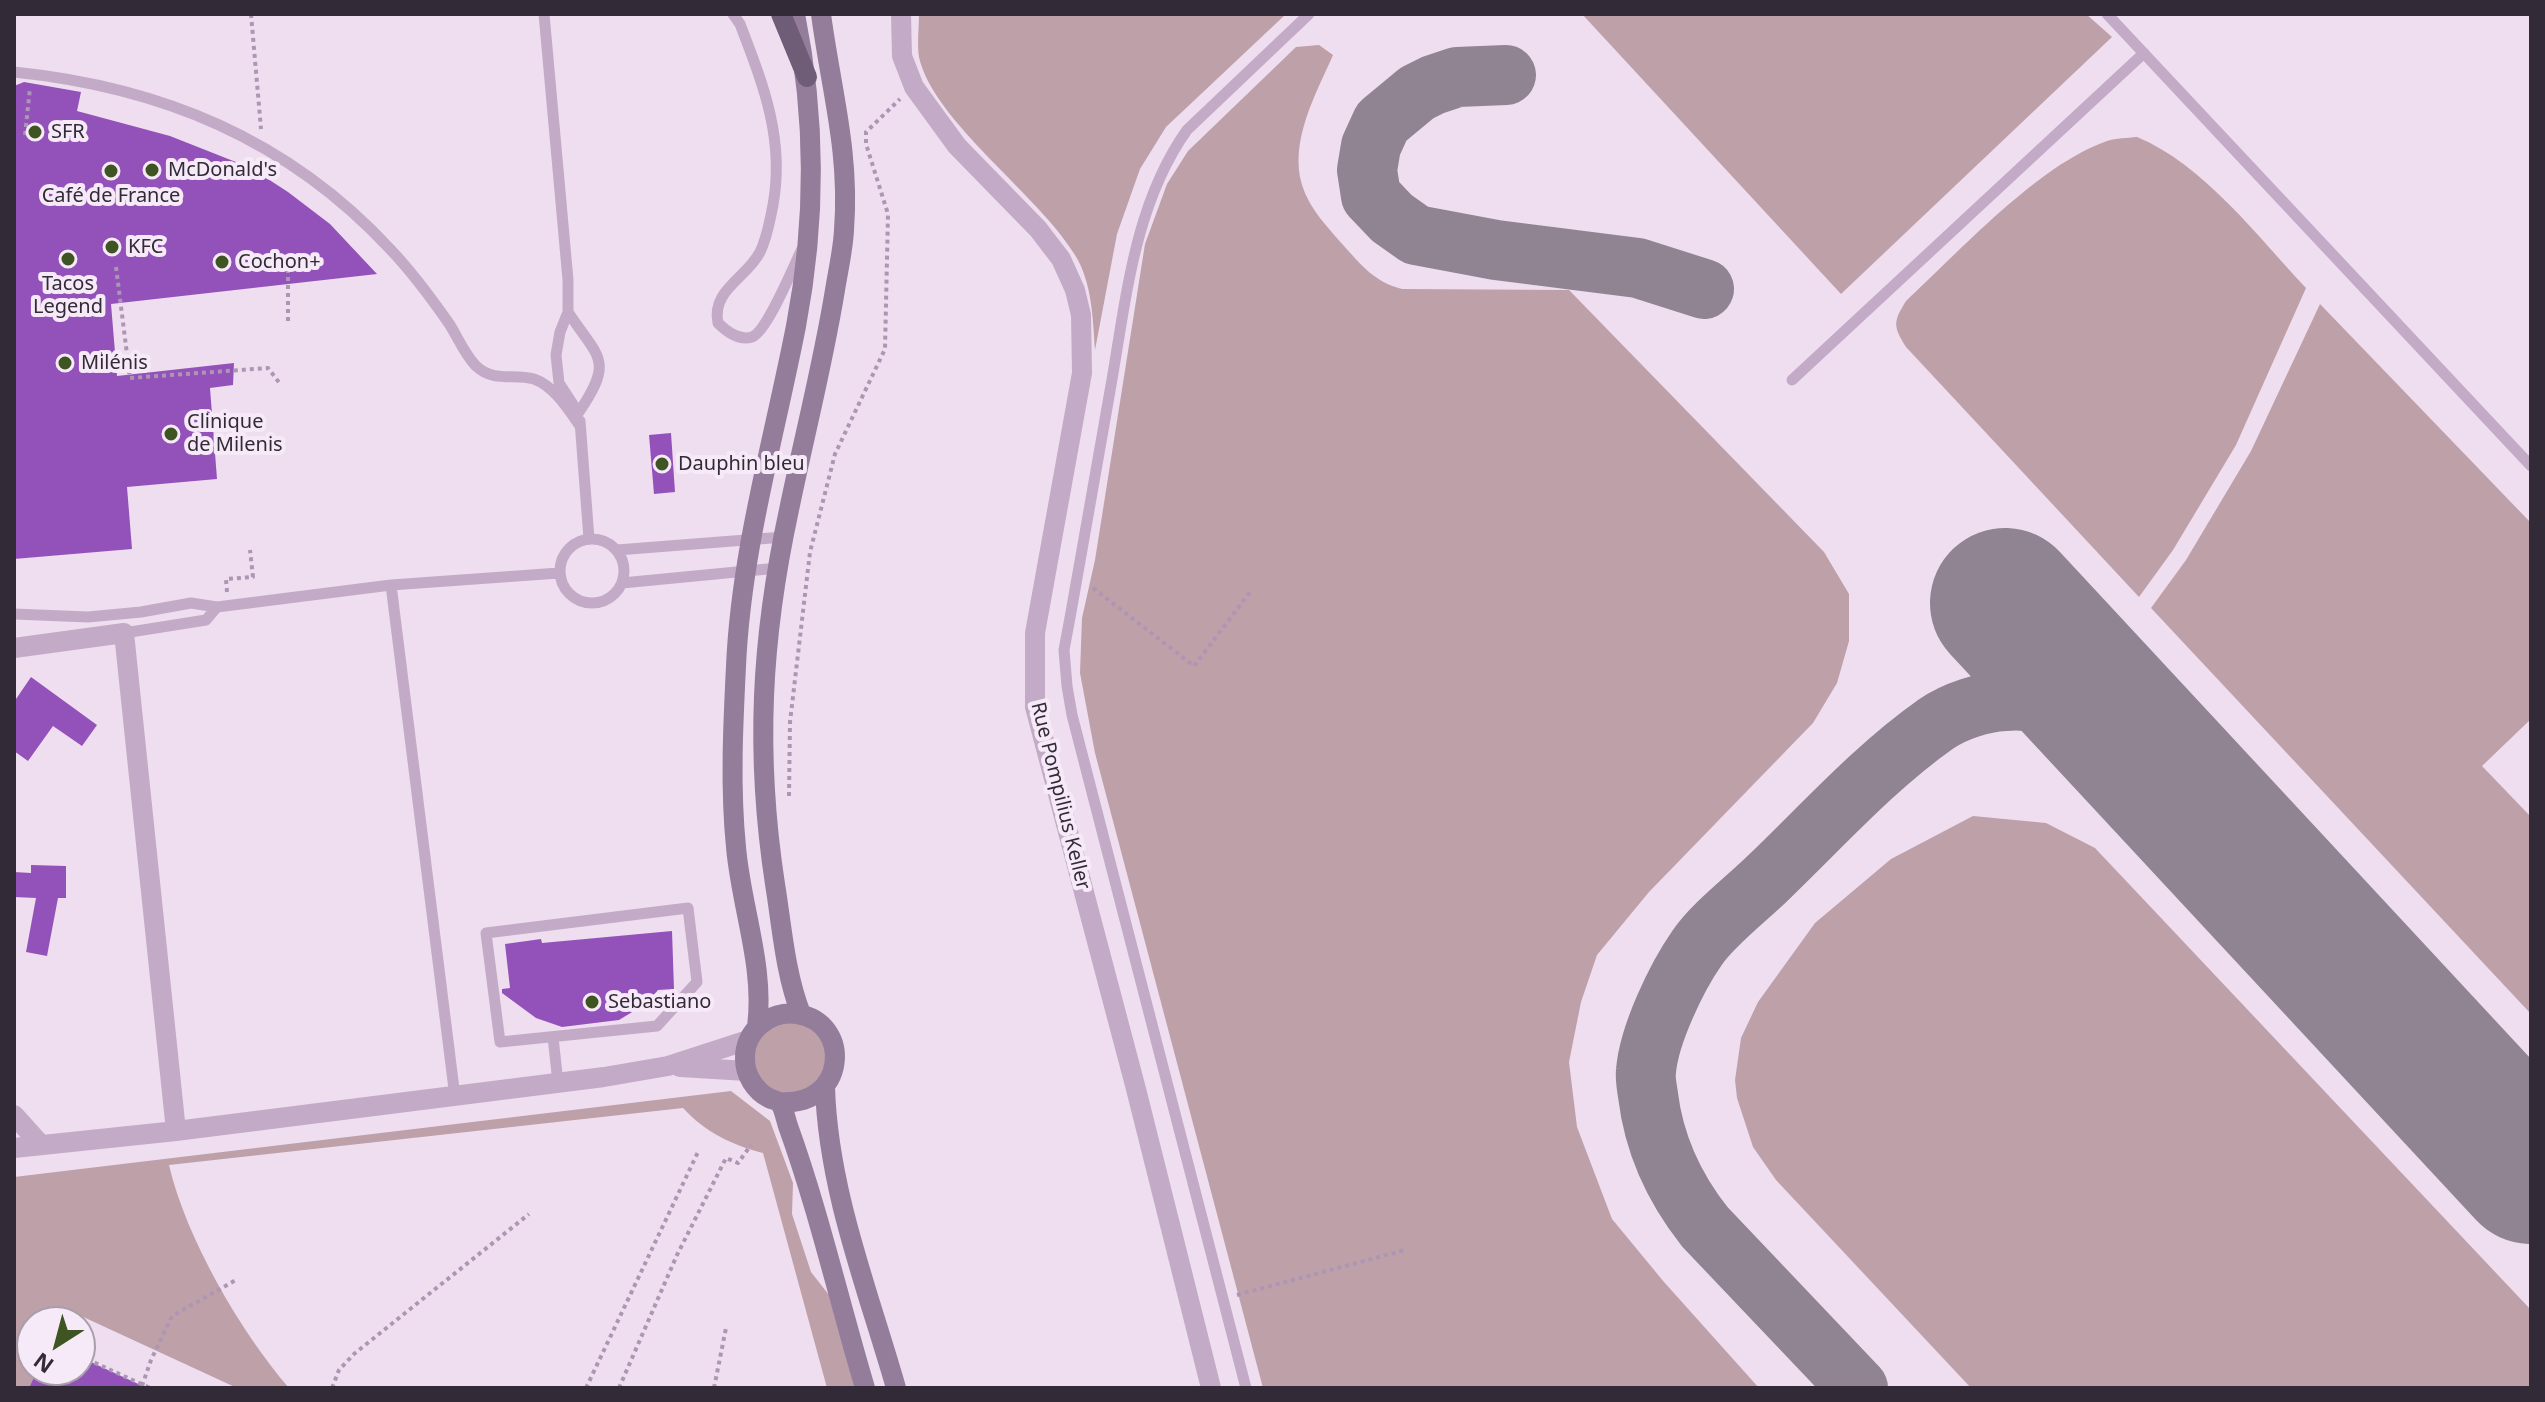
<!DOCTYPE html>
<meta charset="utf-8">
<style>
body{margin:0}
#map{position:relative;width:2545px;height:1402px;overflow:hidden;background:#efdef0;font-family:"Noto Sans",sans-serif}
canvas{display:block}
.frame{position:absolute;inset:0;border:16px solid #322a36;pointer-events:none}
.north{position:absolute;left:16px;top:1306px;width:80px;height:80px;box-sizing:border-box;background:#f7eaf8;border:2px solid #a89daa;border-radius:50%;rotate:216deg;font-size:22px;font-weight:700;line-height:32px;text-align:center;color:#322a36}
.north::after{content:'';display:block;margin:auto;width:28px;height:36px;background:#3e5423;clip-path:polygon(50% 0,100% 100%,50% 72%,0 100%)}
</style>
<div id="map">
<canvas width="2545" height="1402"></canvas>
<div class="frame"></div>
<div class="north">N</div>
</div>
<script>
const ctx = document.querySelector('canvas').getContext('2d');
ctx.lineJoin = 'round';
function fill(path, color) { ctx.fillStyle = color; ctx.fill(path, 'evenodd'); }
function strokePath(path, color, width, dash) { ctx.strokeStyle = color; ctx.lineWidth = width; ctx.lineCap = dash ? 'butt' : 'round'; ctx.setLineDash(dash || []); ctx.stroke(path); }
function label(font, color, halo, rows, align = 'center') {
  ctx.font = font + ' "Noto Sans",sans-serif'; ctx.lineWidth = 8; ctx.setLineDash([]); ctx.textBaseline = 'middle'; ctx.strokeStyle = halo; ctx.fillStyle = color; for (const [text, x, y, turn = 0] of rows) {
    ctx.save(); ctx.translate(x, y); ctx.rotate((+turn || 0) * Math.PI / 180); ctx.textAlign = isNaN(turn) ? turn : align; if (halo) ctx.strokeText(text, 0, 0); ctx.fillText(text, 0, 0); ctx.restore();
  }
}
fill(new Path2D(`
 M919,14H1286L1166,127L1140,169L1117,234L1095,350C1093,319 1092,282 1075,255C1038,194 933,121 919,57C917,44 919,27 919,14Z
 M1582,14H2086L2112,37L1841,294Z
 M1319,45L1333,55C1316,94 1289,141 1302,185C1309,208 1328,228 1344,246C1362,266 1375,282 1402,289L1569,290L1824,552L1849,594V641L1837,683L1813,723L1649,892L1597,955L1581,1002L1569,1062L1577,1127L1612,1219L1664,1282L1759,1388H1263L1095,753L1080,673L1082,618L1095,560L1145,244L1167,184L1188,151L1296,47Z
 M2137,137C2203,164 2258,237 2306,288L2236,445L2173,550L2139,597L1906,347C1893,326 1893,322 1906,301C1960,251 2038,165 2107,141C2116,138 2127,138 2137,137Z
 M2320,304L2531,523V719L2482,766L2531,817V1014L2151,608L2186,560L2251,451Z
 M1973,816L2046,823L2095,848L2531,1310V1388H1971L1776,1180L1753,1147L1737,1098L1735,1080L1741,1038L1758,1002L1815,923L1891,859Z
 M754 1058a36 36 0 1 1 72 0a36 36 0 1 1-72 0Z
 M731,1091L770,1121L793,1183L792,1214L811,1272L829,1295L855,1388H827L763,1153C732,1145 705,1132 683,1108L169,1165C186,1238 240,1331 289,1388H237L66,1309L59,1322H32V1370H37L29,1388H14V1177Z`), '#bea0a8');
strokePath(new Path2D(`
 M1506,75L1457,77L1433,85L1417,93L1382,122L1371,146L1367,170L1371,196L1392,218L1416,235L1496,250L1638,268L1704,289
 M1858,1388L1705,1227C1674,1188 1654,1145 1648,1095C1647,1088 1645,1079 1646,1071C1649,1035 1676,978 1697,948C1713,924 1749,897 1770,876C1824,824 1875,767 1936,724C1955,711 1983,702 2005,701C2056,697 2098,721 2140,748`), '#908493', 60);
strokePath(new Path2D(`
 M2005,603L2531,1169`), '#908493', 150);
fill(new Path2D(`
 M24,82L81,92L77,111L170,136L251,168L288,192L330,224L377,274L111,304L117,376L234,363L233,385L210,388L217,479L127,487L132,549L14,559V86Z
 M671,433L675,492L654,494L649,435Z
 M31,677L97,725L82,746L53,726L28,761L14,751V702Z
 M31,865L66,866V898H58L47,956L26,952L36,898L14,897V872L31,873Z
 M672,931L674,989L658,990L647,1003L619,1020L562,1027L536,1018L502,993V989L510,988L505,944L541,939L542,943Z
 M80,1357L147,1388H29L37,1370H80Z`), '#9352ba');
strokePath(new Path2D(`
 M251,14L261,129
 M25,135L30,88
 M116,267L130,378L268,368L281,385
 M288,321V256
 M1093,588L1194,666L1250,592
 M227,592L226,579L253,577L250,550
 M789,796L790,722L810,552L835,454L885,349L888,214L866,144V132L900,99
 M1237,1295L1405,1250
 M14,1346L32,1343
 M80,1356L150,1388
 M142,1386L151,1360L172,1316L236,1280
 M332,1388L339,1370L354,1354L529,1214
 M586,1388L698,1152
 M619,1388L677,1255L726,1158L738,1163L751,1145
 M714,1388L726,1328`), '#ad96b3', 4, [4, 4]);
strokePath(new Path2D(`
 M544,14L568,280V312L560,332L556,355L559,383L574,406
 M733,14L740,24C763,84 785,139 773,205C770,220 767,238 760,252C747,278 711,290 718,323C727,332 739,341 752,337C767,332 794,265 802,249
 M2107,14L2531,466
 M14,72C161,87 288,139 390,249C412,272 432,299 450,325C458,338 465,355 476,366C494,383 514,373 534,379C554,386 568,409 580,426
 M568,312C598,358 615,359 579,412
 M1792,380L2144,53
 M580,421L589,539
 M560 571a32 32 0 1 1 64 0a32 32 0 1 1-64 0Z
 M617,550L784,537
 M622,583L778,568
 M391,585L455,1097
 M14,614L88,617L141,612L191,603L217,607L391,585L559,573
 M124,633L206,620L217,607
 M688,908L697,982L657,1026L500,1042L486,933Z
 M553,1037L558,1083
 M1246,1388L1072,715L1067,686L1064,650C1080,564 1095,478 1110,391C1126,302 1133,206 1187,130L1309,14`), '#c3abc7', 11);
strokePath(new Path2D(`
 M901,14L902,56L914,87L957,146L1038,229L1061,259L1075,290L1081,315L1082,373L1035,633V707L1136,1089L1211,1388
 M14,648L124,633L176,1131
 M680,1067L747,1071
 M14,1115L41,1145
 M14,1148L176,1131L604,1077L668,1066L748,1040`), '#c3abc7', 20);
strokePath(new Path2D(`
 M801,1014C785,973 782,927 775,884C755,753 761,639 789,510C804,437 823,364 835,290C838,271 843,250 844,230C850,151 831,90 821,14
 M757,1027C765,966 741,907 736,847C730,787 733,726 736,666C741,551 774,439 796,326C816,222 816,118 795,14
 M825,1087C828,1190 868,1290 896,1388
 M779,1102C847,1108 853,1022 797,1014C770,1010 744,1031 745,1059C745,1075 755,1091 769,1098C773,1100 777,1100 780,1103C784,1109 786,1120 788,1126C819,1212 839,1301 865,1388`), '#937d9b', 20);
strokePath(new Path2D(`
 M781,14L807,77`), '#6f5c76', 20);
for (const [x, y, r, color] of [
 [35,132,8,"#3e5423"],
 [152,170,8,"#3e5423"],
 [111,171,8,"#3e5423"],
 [112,247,8,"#3e5423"],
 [68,259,8,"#3e5423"],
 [222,262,8,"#3e5423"],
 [65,363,8,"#3e5423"],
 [171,434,8,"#3e5423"],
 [662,464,8,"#3e5423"],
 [592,1002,8,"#3e5423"]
]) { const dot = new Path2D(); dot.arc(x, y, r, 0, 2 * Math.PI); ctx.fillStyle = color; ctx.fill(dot); strokePath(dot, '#f7eaf8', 3); }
label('20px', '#322a36', '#f7eaf8', [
 ["SFR",51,132],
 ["McDonald's",168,170],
 ["Café de France",111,196,"center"],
 ["KFC",128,247],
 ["Cochon+",238,262],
 ["Tacos",68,284,"center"],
 ["Legend",68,307,"center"],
 ["Milénis",81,363],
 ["Clinique",187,422],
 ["de Milenis",187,445],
 ["Dauphin bleu",678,464],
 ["Sebastiano",608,1002]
], 'left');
label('20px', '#322a36', '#f7eaf8', [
 ["Rue Pompilius Keller",1060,796,76]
]);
</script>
